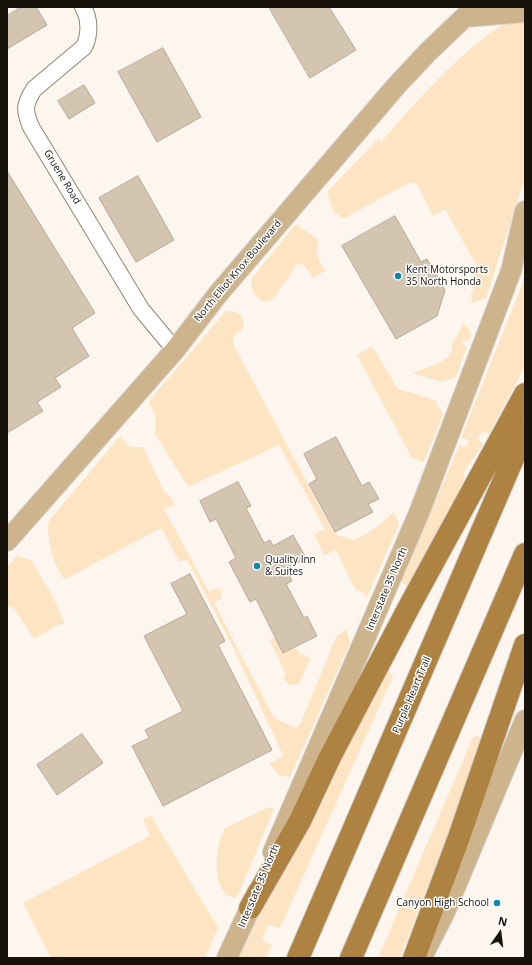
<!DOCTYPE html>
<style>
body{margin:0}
#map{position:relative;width:532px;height:965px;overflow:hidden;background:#fdf6ee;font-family:"Open Sans",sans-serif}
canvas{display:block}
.frame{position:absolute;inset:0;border:8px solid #17120a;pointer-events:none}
.north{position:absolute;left:480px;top:913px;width:40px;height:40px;-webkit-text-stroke:3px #fff;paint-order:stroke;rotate:14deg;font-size:11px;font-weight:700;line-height:16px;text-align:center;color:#17120a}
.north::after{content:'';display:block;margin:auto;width:14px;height:18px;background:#17120a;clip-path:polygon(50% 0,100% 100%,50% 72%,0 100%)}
</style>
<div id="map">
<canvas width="532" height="965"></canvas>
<div class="frame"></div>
<div class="north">N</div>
</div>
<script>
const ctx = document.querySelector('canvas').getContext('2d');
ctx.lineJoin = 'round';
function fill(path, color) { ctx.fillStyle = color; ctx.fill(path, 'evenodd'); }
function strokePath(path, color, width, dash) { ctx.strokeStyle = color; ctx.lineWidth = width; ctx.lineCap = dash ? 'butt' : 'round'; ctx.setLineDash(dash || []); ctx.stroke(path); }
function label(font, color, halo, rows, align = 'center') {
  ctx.font = font + ' "Open Sans",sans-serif'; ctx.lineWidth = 3; ctx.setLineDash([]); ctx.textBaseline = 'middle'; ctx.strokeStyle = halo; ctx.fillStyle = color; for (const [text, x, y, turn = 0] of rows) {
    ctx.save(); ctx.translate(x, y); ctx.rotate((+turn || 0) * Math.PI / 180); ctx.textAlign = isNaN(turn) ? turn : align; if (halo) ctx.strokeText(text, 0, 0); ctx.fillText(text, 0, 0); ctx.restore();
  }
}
fill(new Path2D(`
 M525,22V177L486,298L472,303L471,294L473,291L472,274L479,270L445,209L433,216L417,184L410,182L343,219L333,211L327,192L378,139L381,142C418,100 453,59 499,27L505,24Z
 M296,224L319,241C314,250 319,264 326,270L313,278L303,264L298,263L274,298L267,302C255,300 250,290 252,278Z
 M525,277V366L489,434L482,431L477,439L483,444L464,472V480L410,587L401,582L459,446L466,447L469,440L461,438Z
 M226,311C237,311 244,315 244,326L233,338V344L333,531L339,536L355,540L373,530L394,512L399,524L367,597L362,592L356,591L336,550L324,555L314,534L325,529L279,445L190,486L187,485L155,434L156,418L149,401Z
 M462,324L466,325L471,335L468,342L464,340L462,344L467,347L456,377L442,382L412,373L438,364L448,357L452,350V343L460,331Z
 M372,346L398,389L435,400L443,414L424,462L412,458L357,355Z
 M120,436L130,447H143L165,493L172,498L174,505L164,509L209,592L216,588L221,590L222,598L214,603L274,718L296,728L300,725L336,637L346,629L350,643L290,777L279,775L269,764L282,757V753L232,645L188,561L186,560L179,562L162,529H159L65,579C55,571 45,534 49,521Z
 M17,556L31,560L53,597L64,622V624L58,625L34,639L13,607L10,606L7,610V568Z
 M275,637L283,653L296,648L299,653L311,658L299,684L289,685L283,678L286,675L270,640Z
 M387,670L393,676L280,928L268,925L262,940L272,945L266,958H239L255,923L313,810L318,811L322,799L317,796Z
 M474,735L484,739L400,958H378Z
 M269,807L274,809L237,897H231C210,888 216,844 225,828Z
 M151,816L218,928L205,958H51L23,903L150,836L143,819Z`), '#fde4c2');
const building = new Path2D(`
 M21,7H36L47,25L7,49V16Z
 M269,7H329L356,50L310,78Z
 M163,48L201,117L157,142L118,72Z
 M84,85L95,103L69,119L58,101Z
 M7,171L95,313L72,328L89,356L55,378L61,387L37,402L43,411L7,433Z
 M138,176L174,240L136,262L99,198Z
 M395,216L421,262L427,259L445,290L437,316L396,339L342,246Z
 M336,437L362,486L369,482L379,499L368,504L373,512L335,532L309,484L317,479L304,454Z
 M238,482L251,506L246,508L264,543L270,540L273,546L293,535L306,558L286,569L292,581L286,584L304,618L307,616L317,636L283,653L256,599L250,602L229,562L236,558L216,519L210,522L200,501Z
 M190,574L225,641L218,645L272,750L163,806L132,746L149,738L145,730L183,711L144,636L187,614L171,584Z
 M82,734L103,763L57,795L37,765Z`);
fill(building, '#d4c5b1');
strokePath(building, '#b7a894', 1);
const minor = new Path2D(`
 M83,7C90,19 90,35 84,47L34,89C24,105 24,110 31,127L141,309L175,350`);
const major = new Path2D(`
 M465,17L525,12
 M7,541L175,350L218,294L397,85L428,52L475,7
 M273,852L419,513L511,271L525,211
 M424,953L444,914L525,720
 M227,958L257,893`);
const highway = new Path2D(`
 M250,908L300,821L330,757L410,605L525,394
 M298,958L525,431
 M351,958L525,554
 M414,958L459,837L525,645`);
strokePath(minor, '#918370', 18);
strokePath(major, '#d5d4d3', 22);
strokePath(highway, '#d5d4d3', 24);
strokePath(minor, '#fff', 16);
strokePath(major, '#ceb48d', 20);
strokePath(highway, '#ae8241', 22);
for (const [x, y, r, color] of [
 [398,276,4,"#0c87aa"],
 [257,566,4,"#0c87aa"],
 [497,903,4,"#0c87aa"]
]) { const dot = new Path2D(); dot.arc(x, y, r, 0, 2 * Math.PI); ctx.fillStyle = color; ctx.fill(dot); strokePath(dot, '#fff', 1.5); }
label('10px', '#17120a', '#fff', [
 ["Gruene Road",62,177,59],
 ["North Elliot Knox Boulevard",238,271,-50],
 ["Interstate 35 North",387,589,-67],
 ["Purple Heart Trail",412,695,-67],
 ["Interstate 35 North",259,886,-67]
]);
label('10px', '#17120a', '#fff', [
 ["Kent Motorsports",406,270],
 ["35 North Honda",406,282],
 ["Quality Inn",265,560],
 ["& Suites",265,572],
 ["Canyon High School",489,903,"right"]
], 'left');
</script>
